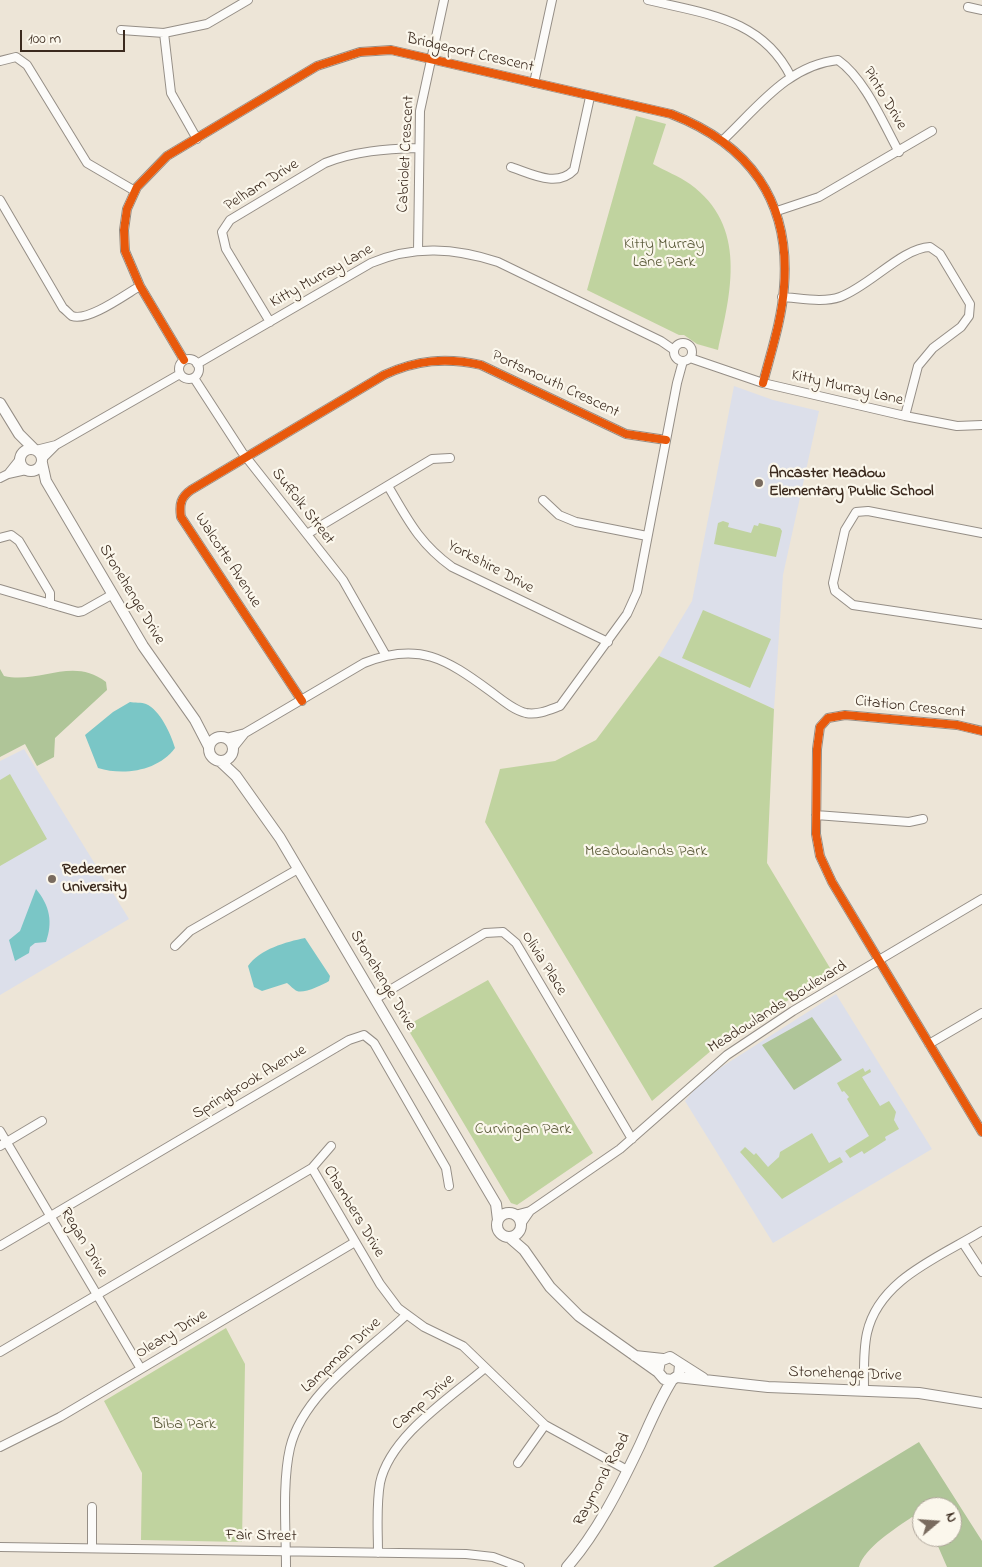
<!DOCTYPE html>
<style>
body{margin:0}
#map{position:relative;width:982px;height:1567px;overflow:hidden;background:#ede5d7;font-family:"Indie Flower",sans-serif}
canvas{display:block}
.north{position:absolute;left:912px;top:1497px;width:50px;height:50px;box-sizing:border-box;background:#fbf7ec;border:1px solid #aea59a;border-radius:50%;rotate:72deg;font-size:14px;font-weight:700;line-height:20px;text-align:center;color:#3b2a1e}
.north::after{content:'';display:block;margin:auto;width:18px;height:22px;background:#796b5f;clip-path:polygon(50% 0,100% 100%,50% 72%,0 100%)}
.scale{position:absolute;left:20px;top:30px;width:105px;height:22px;box-sizing:border-box;border:2px solid #3b2a1e;border-top:0;padding-left:6px;font-size:15px;line-height:18px;white-space:nowrap;color:#3b2a1e;-webkit-text-stroke:4px #fbf7ec;paint-order:stroke}
</style>
<div id="map">
<canvas width="982" height="1567"></canvas>
<div class="north">N</div>
<div class="scale">100 m</div>
</div>
<script>
const ctx = document.querySelector('canvas').getContext('2d');
ctx.lineJoin = 'round';
function fill(path, color) { ctx.fillStyle = color; ctx.fill(path, 'evenodd'); }
function strokePath(path, color, width, dash) { ctx.strokeStyle = color; ctx.lineWidth = width; ctx.lineCap = dash ? 'butt' : 'round'; ctx.setLineDash(dash || []); ctx.stroke(path); }
function label(font, color, halo, rows, align = 'center') {
  ctx.font = font + ' "Indie Flower",sans-serif'; ctx.lineWidth = 4.5; ctx.setLineDash([]); ctx.textBaseline = 'middle'; ctx.strokeStyle = halo; ctx.fillStyle = color; for (const [text, x, y, turn = 0] of rows) {
    ctx.save(); ctx.translate(x, y); ctx.rotate((+turn || 0) * Math.PI / 180); ctx.textAlign = isNaN(turn) ? turn : align; if (halo) ctx.strokeText(text, 0, 0); ctx.fillText(text, 0, 0); ctx.restore();
  }
}
fill(new Path2D(`
 M734,386L773,400L819,411L783,575L774,709L659,656L692,601Z
 M24,749L129,919L0,995V761Z
 M836,994L932,1149L773,1243L685,1101L698,1085L723,1066Z`), '#dcdfea');
fill(new Path2D(`
 M636,116L666,124L653,164C665,171 679,176 690,184C748,226 731,292 718,350L697,344L684,335H679L587,290Z
 M723,521L729,523L728,527L751,533L754,525L758,526L759,523L780,528L782,531L776,557L714,544L718,523Z
 M703,610L771,639L750,688L682,658Z
 M659,656L774,709L767,863L833,973L726,1038L652,1101L485,822L500,769L555,761L596,740Z
 M10,774L47,839L0,866V780Z
 M488,980L593,1153L517,1205L511,1203L406,1026Z
 M863,1068L865,1072L870,1069L871,1072L862,1077L880,1106L889,1101L896,1112L894,1120L899,1129L885,1137L886,1140L864,1154L862,1151L850,1158L845,1151L869,1136L847,1099L849,1097L844,1091L842,1092L837,1083Z
 M812,1133L829,1163L840,1157L843,1162L782,1199L740,1152L745,1147L754,1155L756,1153L768,1167L779,1157L780,1152Z
 M226,1328L245,1364L242,1542L141,1540L142,1473L104,1401Z`), '#c0d39f');
fill(new Path2D(`
 M0,669L4,676C40,684 73,656 106,682L107,690L55,738L54,757L37,766L25,744L0,757Z
 M812,1017L842,1060L794,1090L762,1045Z
 M919,1442L982,1541V1567H947L934,1537H952V1507H922V1518L912,1517C896,1528 864,1548 859,1567H713Z`), '#afc598');
fill(new Path2D(`
 M130,702C134,703 142,702 146,704C160,710 171,734 175,748C158,771 124,776 98,768L85,735L113,712Z
 M36,889C50,906 53,922 46,942L35,943L30,947L29,953L15,961L9,940L20,931Z
 M305,938L330,976L329,981C323,985 303,994 297,991C294,990 290,985 287,983L262,991L254,987L248,966C260,949 286,942 305,938Z`), '#7ac6c6');
const minor = new Path2D(`
 M648,0C705,14 762,18 791,77
 M968,7L982,10
 M121,30L164,33
 M0,61L16,57L27,65L87,163L135,191
 M534,83L552,0
 M197,139L171,93L164,33L207,24L248,0
 M723,140C757,108 788,65 838,60C865,79 883,123 899,152
 M511,167C532,174 557,188 574,170L590,97
 M0,200L63,308C66,310 69,314 72,316C88,322 126,294 140,286
 M777,211L819,197L932,131
 M418,251L420,111L444,0
 M782,297C800,298 823,303 840,297C870,286 902,248 930,247L940,254L970,304L969,316L961,327L933,348L918,366L905,416
 M270,322L226,249L222,232L230,220L325,163C356,151 385,149 418,148
 M674 352a9 9 0 1 1 18 0a9 9 0 1 1-18 0Z
 M690,358L763,383L905,416L957,426L982,425
 M179 369a10 10 0 1 1 20 0a10 10 0 1 1-20 0Z
 M184,360L140,286L125,251L124,230L127,209L137,187L167,156L317,66L360,52L391,50L671,114C749,144 791,201 784,287C782,319 771,352 763,383
 M197,364L371,263C414,245 455,248 498,262L661,341L674,350
 M194,378L242,452L343,580L385,654
 M36,450L56,445L180,374
 M42,459L56,445
 M8,474L20,459
 M0,478L8,474L26,470
 M388,486C408,520 419,543 452,567L608,642
 M543,500L559,515L576,522L647,536
 M982,533L868,511L856,512L845,530L833,583L835,591L853,605L982,624
 M307,534L432,459L450,458
 M0,538L11,535L19,541L50,593V604
 M0,589L78,612L83,611L113,594
 M302,701L181,517C179,504 181,497 191,490L384,375C416,360 446,357 481,365L626,434L666,440
 M982,731L957,725L845,715L828,718L820,727L817,749L816,834L820,856L832,882L982,1132
 M226,738L245,733L364,663C419,641 446,659 490,691C501,699 513,710 526,713C538,715 549,710 560,706L627,614L637,592L677,383L683,361
 M233,748L245,733
 M816,815L909,822L923,819
 M175,946L190,931L298,869
 M375,999L485,933L503,932L516,943L632,1139
 M929,1044L982,1013
 M0,1131L141,1369
 M0,1146L42,1121
 M312,1168L380,1284L398,1308L424,1327L463,1346L545,1425L627,1470
 M515,1215L530,1211L620,1149L727,1055L793,1011L982,899
 M521,1224L530,1211
 M963,1243L982,1272
 M0,1246L349,1040L364,1035L374,1043L446,1168L449,1186
 M0,1352L312,1168L331,1146
 M864,1391C864,1372 863,1351 867,1333C879,1279 940,1257 982,1231
 M0,1447L60,1417L355,1242
 M518,1463L545,1425
 M0,1547L466,1554L493,1557L520,1567
 M92,1548V1507
 M378,1553C378,1530 376,1506 380,1483C390,1436 450,1398 485,1368
 M286,1567C286,1531 282,1483 290,1448C303,1393 366,1353 406,1315`);
const tertiary = new Path2D(`
 M0,403L19,434L34,449
 M20 460a11 11 0 1 1 22 0a11 11 0 1 1-22 0Z
 M42,463L46,481L143,646L195,720L209,747
 M209 749a12 12 0 1 1 24 0a12 12 0 1 1-24 0Z
 M220,761L236,776L280,838L496,1204L498,1220
 M497 1225a12 12 0 1 1 24 0a12 12 0 1 1-24 0Z
 M509,1237L524,1250L550,1287L579,1316L658,1372
 M635,1356L663,1359
 M680,1365L679,1375L672,1380L664,1379L658,1372L660,1361L670,1357L703,1378
 M677,1377L768,1387L919,1393L982,1403
 M567,1567C597,1533 620,1487 640,1445C650,1423 659,1401 672,1380`);
strokePath(minor, '#958e86', 10);
strokePath(tertiary, '#958e86', 12);
strokePath(minor, '#fcfbf9', 8);
strokePath(tertiary, '#fcfbf9', 10);
strokePath(new Path2D(`
 M184,360L140,286L125,251L124,230L127,209L137,187L167,156L317,66L360,52L391,50L671,114C749,144 791,201 784,287C782,319 771,352 763,383
 M302,701L181,517C179,504 181,497 191,490L384,375C416,360 446,357 481,365L626,434L666,440
 M982,731L957,725L845,715L828,718L820,727L817,749L816,834L820,856L832,882L982,1132`), '#e8590c', 8);
for (const [x, y, r, color] of [
 [759,483,5,"#796b5f"],
 [52,879,5,"#796b5f"]
]) { const dot = new Path2D(); dot.arc(x, y, r, 0, 2 * Math.PI); ctx.fillStyle = color; ctx.fill(dot); strokePath(dot, '#fbf7ec', 2); }
label('16px', '#3b2a1e', '#fbf7ec', [
 ["Bridgeport Crescent",470,54,13],
 ["Pinto Drive",884,99,59],
 ["Cabriolet Crescent",407,154,-87],
 ["Pelham Drive",262,186,-32],
 ["Kitty Murray Lane",322,277,-29],
 ["Portsmouth Crescent",555,385,25],
 ["Kitty Murray Lane",847,389,13],
 ["Suffolk Street",302,507,52],
 ["Walcotte Avenue",227,561,57],
 ["Yorkshire Drive",490,568,28],
 ["Stonehenge Drive",131,595,59],
 ["Citation Crescent",910,708,6],
 ["Olivia Place",543,964,58],
 ["Stonehenge Drive",382,981,59],
 ["Meadowlands Boulevard",778,1008,-32],
 ["Springbrook Avenue",250,1083,-31],
 ["Chambers Drive",353,1212,59],
 ["Regan Drive",83,1243,59],
 ["Oleary Drive",172,1335,-31],
 ["Lampman Drive",342,1356,-43],
 ["Stonehenge Drive",845,1375,2],
 ["Camp Drive",424,1403,-41],
 ["Raymond Road",603,1480,-62],
 ["Fair Street",261,1537,1]
]);
label('16px', '#585837', '#fbf7ec', [
 ["Kitty Murray",664,245],
 ["Lane Park",664,263],
 ["Meadowlands Park",646,852],
 ["Curvingan Park",523,1130],
 ["Biba Park",184,1425]
]);
label('bold 16px', '#3b2a1e', '#fbf7ec', [
 ["Ancaster Meadow",769,474],
 ["Elementary Public School",769,492],
 ["Redeemer",62,870],
 ["University",62,888]
], 'left');
</script>
